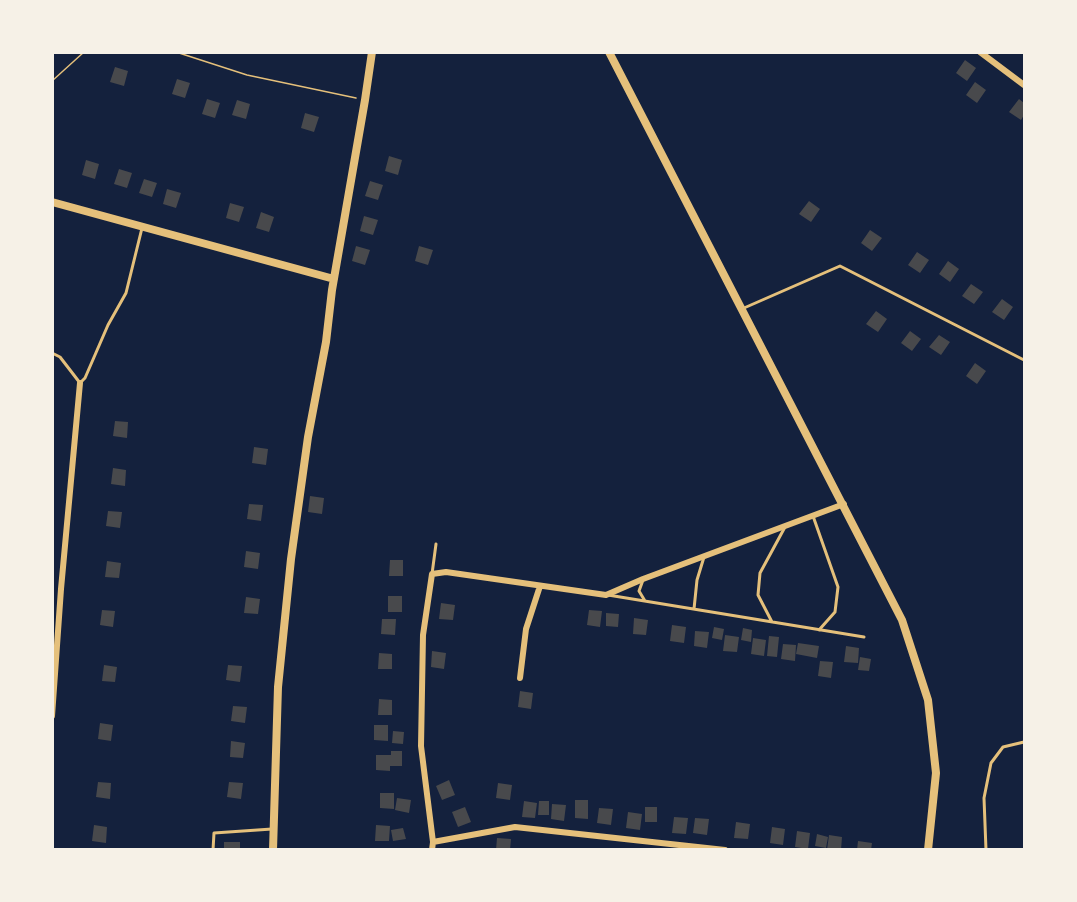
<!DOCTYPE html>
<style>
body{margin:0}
#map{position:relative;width:1077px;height:902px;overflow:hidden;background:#14213d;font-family:Mulish,sans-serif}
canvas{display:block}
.frame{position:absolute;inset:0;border:54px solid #f6f1e7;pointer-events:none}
</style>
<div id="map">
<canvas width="1077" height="902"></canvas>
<div class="frame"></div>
</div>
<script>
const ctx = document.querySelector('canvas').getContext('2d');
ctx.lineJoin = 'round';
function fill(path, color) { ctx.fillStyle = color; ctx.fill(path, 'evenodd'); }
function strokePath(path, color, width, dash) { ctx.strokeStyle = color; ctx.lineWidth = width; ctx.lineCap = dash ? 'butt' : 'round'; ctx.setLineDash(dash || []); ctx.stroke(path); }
fill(new Path2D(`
 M965,60L976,68L967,81L956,73Z
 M115,67L128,71L124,86L110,82Z
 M177,79L190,83L185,98L172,94Z
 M975,82L986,90L977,103L966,95Z
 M207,99L220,103L215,118L202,114Z
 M1019,99L1024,103V115L1021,120L1009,112Z
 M237,100L250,104L246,119L232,115Z
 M305,113L319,117L314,132L301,128Z
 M389,156L402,160L398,175L385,171Z
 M86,160L99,164L95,179L82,175Z
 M119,169L132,173L127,188L114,184Z
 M144,179L157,183L152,197L139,193Z
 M370,181L383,185L378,200L365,196Z
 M167,189L181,193L176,208L163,204Z
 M809,201L820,209L811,222L799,214Z
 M230,203L244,207L239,222L226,218Z
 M261,212L274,217L269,232L256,228Z
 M364,216L378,220L373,235L360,231Z
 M870,230L882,238L872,251L861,243Z
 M356,246L370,250L365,265L352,261Z
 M419,246L433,250L428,265L415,261Z
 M917,252L929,260L920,273L908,265Z
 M948,261L959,269L950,282L939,274Z
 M971,284L983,292L974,304L962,296Z
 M1002,299L1013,307L1004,320L992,312Z
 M876,311L887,319L878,332L866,324Z
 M910,331L921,339L912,351L901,343Z
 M939,335L950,342L941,355L929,347Z
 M975,363L986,371L977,384L966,376Z
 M115,421L128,422L127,438L113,436Z
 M254,447L268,449L266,465L252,463Z
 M113,468L126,470L125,486L111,484Z
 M310,496L324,498L322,514L308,512Z
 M249,504L263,505L261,521L247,519Z
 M108,511L122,512L120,528L106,526Z
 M246,551L260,553L258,569L244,567Z
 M390,560H403V576H389Z
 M107,561L121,563L119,578L105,577Z
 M388,596H402V612H388Z
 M246,597L260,599L258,614L244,613Z
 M441,603L455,605L453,620L439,619Z
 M102,610L115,611L113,627L100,625Z
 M589,610L602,611L600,627L587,625Z
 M606,613L619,614L618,627L606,626Z
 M634,618L648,620L646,635L633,634Z
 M382,619H396L395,635L381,634Z
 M672,625L686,627L684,643L670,641Z
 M714,627L724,629L722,640L712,638Z
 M743,628L752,630L751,642L741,640Z
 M695,631L709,632L707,648L694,646Z
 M725,635L739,637L737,652L723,651Z
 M769,636L779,637L777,657L767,656Z
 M753,638L766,640L764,656L751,654Z
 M798,643L819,646L817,658L796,654Z
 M783,644L796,645L795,661L781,659Z
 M846,646L859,648L858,663L844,662Z
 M432,651L446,653L444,669L431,667Z
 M379,653L392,654V669H378Z
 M860,657L871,659L869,671L858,670Z
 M820,661L833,662L831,678L818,676Z
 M104,665L117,667L115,682L102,681Z
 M228,665L242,666L240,682L226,680Z
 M520,691L533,693L531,709L518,707Z
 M379,699L392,700V715H378Z
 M233,706L247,707L245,723L231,721Z
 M100,723L113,725L111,741L98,739Z
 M374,725H388V741L374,740Z
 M393,731L404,732L403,744L392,743Z
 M231,741L245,743L243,758L230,757Z
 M391,751H402V766H390V771L376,770V755H391Z
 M449,780L455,795L442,800L436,786Z
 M98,782L111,783L110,799L96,797Z
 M229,782L243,783L241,799L227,797Z
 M498,783L512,785L510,800L496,798Z
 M380,793H394V809L380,808Z
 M397,798L411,800L409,813L395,810Z
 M575,800H588V819L575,818Z
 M524,801L537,803L535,818L522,817Z
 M539,801H549V815H538Z
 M552,804L566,805L564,821L551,819Z
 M465,807L471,822L458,827L452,812Z
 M645,807H657V822H645Z
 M599,808L613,809L611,825L597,823Z
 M628,812L642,814L640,830L626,828Z
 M674,817L688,818L686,834L672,833Z
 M695,818L709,819L707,835L693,833Z
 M736,822L750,824L748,839L734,838Z
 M94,825L107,827L106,843L92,841Z
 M376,825L390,826L389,841H375Z
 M772,827L785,829L783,845L770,843Z
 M403,828L406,839L393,841L391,830Z
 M797,831L810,833L808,849L795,847Z
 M817,834L828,837L826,848L815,846Z
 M829,835L842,837L841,850H827Z
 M497,838L511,839L510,850H496Z
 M858,841L872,843L871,850H857Z
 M224,842H240V850H224Z`), '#48494c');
strokePath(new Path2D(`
 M176,52L247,75L356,98
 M52,81L84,52`), '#e5c07b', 1.5);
strokePath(new Path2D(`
 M744,308L840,266L1024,360
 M52,353L60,357L80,383L85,378L108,325L126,293L142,228
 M813,516L838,587L835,612L819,630
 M432,574L436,544
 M643,580L639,591L645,601
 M608,595L864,637
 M694,609L697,580L704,557
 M772,622L758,595L760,573L785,527
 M213,850L214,833L272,829
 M986,850L984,798L991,763L1003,747L1024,742`), '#e5c07b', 3);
strokePath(new Path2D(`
 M980,52L1024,85
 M520,678L526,629L540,586
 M52,716L61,589L80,383
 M433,842L421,746L423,635L432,574L446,572L606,595L643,579L844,504
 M432,850L433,842L515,827L725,850`), '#e5c07b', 6);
strokePath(new Path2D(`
 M609,52L902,620L928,700L936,773L928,850
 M52,202L334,279
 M273,850L278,687L291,559L308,437L326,342L332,290L365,100L372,52`), '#e5c07b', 8);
</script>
